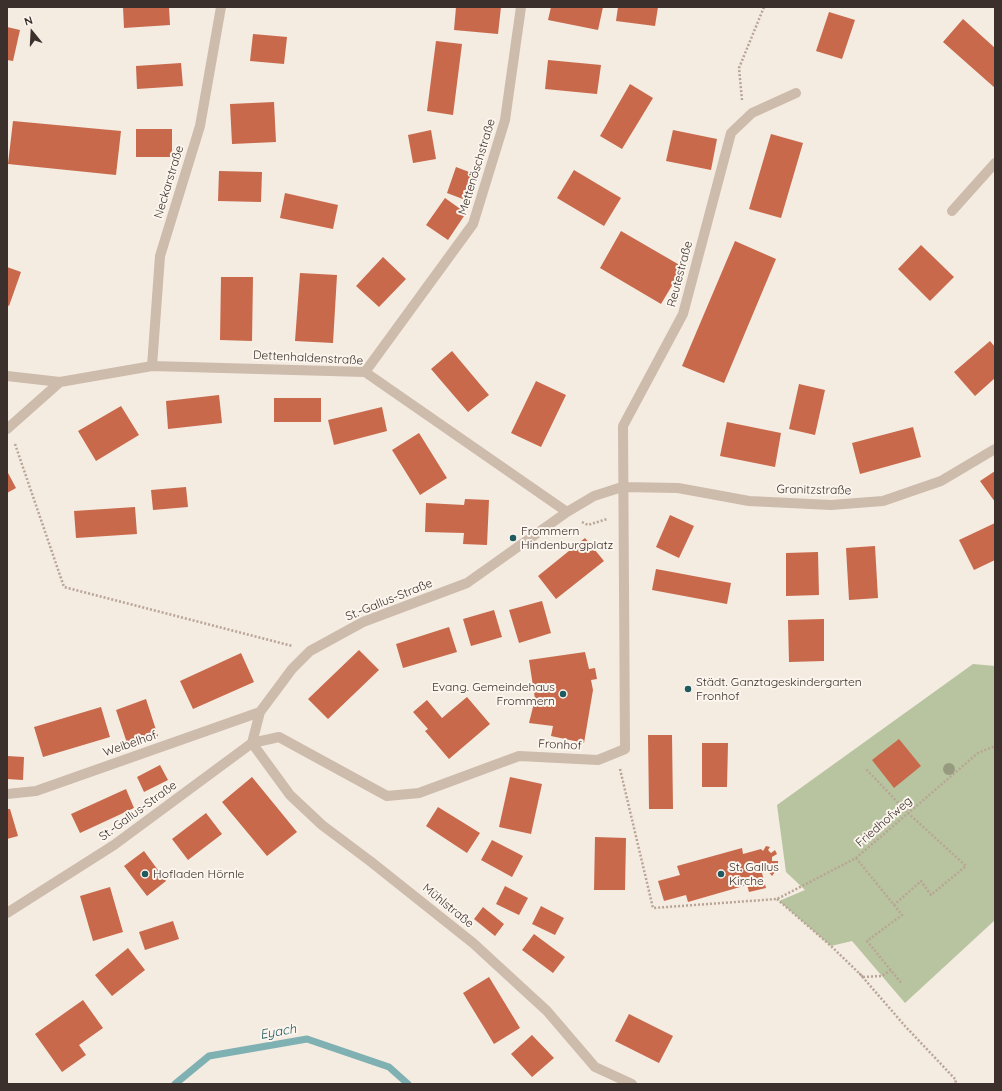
<!DOCTYPE html>
<meta charset="utf-8">
<style>
body{margin:0}
#map{position:relative;width:1002px;height:1091px;overflow:hidden;background:#f4ebe1;font-family:Quicksand,sans-serif}
canvas{display:block}
.frame{position:absolute;inset:0;border:8px solid #3b302b;pointer-events:none}
.north{position:absolute;left:12px;top:12px;width:40px;height:40px;-webkit-text-stroke:3px #fbf5ee;paint-order:stroke;rotate:342deg;font-size:11px;font-weight:700;line-height:16px;text-align:center;color:#3b302b}
.north::after{content:'';display:block;margin:auto;width:14px;height:18px;background:#3b302b;clip-path:polygon(50% 0,100% 100%,50% 72%,0 100%)}
</style>
<div id="map">
<canvas width="1002" height="1091"></canvas>
<div class="frame"></div>
<div class="north">N</div>
</div>
<script>
const ctx = document.querySelector('canvas').getContext('2d');
ctx.lineJoin = 'round';
function fill(path, color) { ctx.fillStyle = color; ctx.fill(path, 'evenodd'); }
function strokePath(path, color, width, dash) { ctx.strokeStyle = color; ctx.lineWidth = width; ctx.lineCap = dash ? 'butt' : 'round'; ctx.setLineDash(dash || []); ctx.stroke(path); }
function label(font, color, halo, rows, align = 'center') {
  ctx.font = font + ' Quicksand,sans-serif'; ctx.lineWidth = 4; ctx.setLineDash([]); ctx.textBaseline = 'middle'; ctx.strokeStyle = halo; ctx.fillStyle = color; for (const [text, x, y, turn = 0] of rows) {
    ctx.save(); ctx.translate(x, y); ctx.rotate((+turn || 0) * Math.PI / 180); ctx.textAlign = isNaN(turn) ? turn : align; if (halo) ctx.strokeText(text, 0, 0); ctx.fillText(text, 0, 0); ctx.restore();
  }
}
fill(new Path2D(`
 M973,664L995,666V920L905,1003L852,941L831,946L779,901L805,890L786,872L777,805Z`), '#b8c4a0');
strokePath(new Path2D(`
 M175,1084L209,1056L307,1039L389,1067L408,1084`), '#7fb0b2', 7);
fill(new Path2D(`
 M123,7H169L170,25L124,28Z
 M456,7H501L498,34L454,30Z
 M551,7H603L598,30L548,20Z
 M618,7H658L655,26L616,21Z
 M829,12L855,20L842,59L816,51Z
 M963,19L995,48V88L943,42Z
 M7,27L20,30L13,61L7,60Z
 M253,34L287,37L284,64L250,61Z
 M436,41L462,44L453,115L427,111Z
 M548,60L601,65L597,94L545,89Z
 M181,63L183,86L137,89L136,66Z
 M630,84L653,98L622,149L600,136Z
 M274,102L276,142L232,144L230,104Z
 M13,121L121,131L116,175L8,164Z
 M136,129H172V157H136Z
 M431,130L436,159L413,163L408,135Z
 M673,130L717,139L711,170L666,161Z
 M771,134L803,143L781,218L749,209Z
 M456,167L477,175L468,201L447,193Z
 M574,170L621,198L604,226L557,198Z
 M219,171L262,172L261,202L218,201Z
 M285,193L338,205L333,229L280,218Z
 M445,198L466,213L448,240L426,225Z
 M621,231L683,267L661,304L600,268Z
 M735,241L776,259L724,383L682,366Z
 M921,245L954,277L930,301L898,269Z
 M383,257L406,279L379,307L356,286Z
 M7,267L21,272L9,306L7,305Z
 M300,273L337,275L333,343L295,341Z
 M221,277H253L252,341L220,340Z
 M990,341L995,347V378L975,396L954,372Z
 M452,351L489,395L468,412L431,369Z
 M536,381L566,395L541,447L511,433Z
 M799,384L825,390L815,435L789,429Z
 M219,395L222,423L168,429L166,401Z
 M274,398H321V422H274Z
 M121,406L139,435L96,461L78,431Z
 M382,407L387,431L334,445L328,420Z
 M727,422L781,433L775,467L720,456Z
 M913,427L921,457L860,474L852,443Z
 M419,433L447,478L420,495L392,450Z
 M7,471L16,488L7,493Z
 M995,471V502L980,481Z
 M186,487L188,507L153,510L151,490Z
 M465,499L489,500L487,545L463,544L464,533L425,532L426,503L464,505Z
 M135,507L137,534L76,538L74,511Z
 M670,515L694,526L679,558L656,547Z
 M995,523V560L974,570L959,540Z
 M585,538L604,561L556,599L538,576Z
 M875,546L878,598L849,600L846,548Z
 M818,552L819,595L786,596V553Z
 M656,569L731,583L727,604L652,590Z
 M542,601L551,633L519,643L509,610Z
 M494,610L502,637L471,646L463,619Z
 M824,619V661L789,662L788,620Z
 M449,627L457,652L403,668L396,644Z
 M359,650L379,670L328,719L308,699Z
 M585,652L589,669L595,668L597,679L591,680L593,690L584,743L551,736L553,726L529,723L535,699L529,660Z
 M241,653L254,682L193,709L180,681Z
 M467,697L490,724L449,759L425,731L428,729L413,712L427,700L442,718Z
 M146,699L158,736L128,746L116,710Z
 M101,707L110,737L43,757L34,727Z
 M648,735H672L673,809H649Z
 M899,739L921,766L894,788L872,760Z
 M702,743H728L727,787H702Z
 M7,756L24,757L23,780L7,779Z
 M160,765L168,780L144,792L137,777Z
 M252,777L297,832L267,856L222,802Z
 M510,777L542,784L531,834L499,827Z
 M126,789L134,808L80,833L71,814Z
 M438,807L480,833L467,853L426,826Z
 M7,809H10L18,836L7,839Z
 M206,813L222,834L188,860L172,839Z
 M595,837L626,838L625,890H594Z
 M492,840L523,856L512,877L481,860Z
 M766,846L770,847L768,850L771,853L775,850L777,854L772,857V861H778V866L773,865L771,869L775,872L772,876L768,871L762,873L766,888L749,892L747,885L688,902L686,895L664,901L658,881L680,875L677,866L742,848L743,854L761,849L763,851Z
 M144,851L166,881L147,896L124,866Z
 M505,886L528,898L519,915L496,904Z
 M110,887L123,932L93,941L80,896Z
 M541,906L564,918L555,935L532,924Z
 M483,907L504,924L495,936L474,919Z
 M173,921L179,939L145,950L139,932Z
 M534,934L565,957L553,973L522,950Z
 M128,948L145,970L112,996L95,975Z
 M489,977L520,1028L494,1044L463,993Z
 M83,1000L103,1028L79,1045L86,1055L62,1072L35,1034Z
 M629,1014L673,1036L659,1063L615,1041Z
 M532,1035L554,1058L532,1077L511,1054Z`), '#c8694b');
strokePath(new Path2D(`
 M742,100L739,68L764,7
 M15,444L64,587L292,646
 M582,522L588,525L607,519
 M620,769L653,908L777,899L856,858L978,753L995,746
 M856,858L894,905L921,881L931,895L966,866L908,813L865,768
 M777,899L831,946L863,977L860,974L905,1026L956,1080L955,1084
 M894,905L902,915L867,941L902,984
 M863,977L882,976L891,970`), '#b9a596', 2.5, [2, 2]);
strokePath(new Path2D(`
 M952,211L995,163
 M152,366L160,256L200,126L221,7
 M365,372L473,224L505,120L521,7
 M7,376L60,382L152,366L365,372L567,512
 M7,429L60,382
 M252,743L279,737L387,796L419,793L519,756L598,760L625,749L623,426L683,314L731,133L752,113L796,93
 M252,743L290,795L322,825L370,861L473,943L547,1011L595,1067L632,1084
 M7,794L36,791L260,712
 M7,913L114,845L252,743L260,712L292,669L310,651L363,622L467,583L567,512L594,496L622,487L678,488L749,501L831,505L883,501L941,481L995,449`), '#cdbbac', 10);
ctx.fillStyle = '#969b7f';
for (const [x, y] of [
 [949,769]
]) { ctx.beginPath(); ctx.arc(x, y, 6, 0, 2 * Math.PI); ctx.fill(); }
for (const [x, y, r, color] of [
 [513,538,4,"#1f5a5e"],
 [688,689,4,"#1f5a5e"],
 [563,694,4,"#1f5a5e"],
 [145,874,4,"#1f5a5e"],
 [721,874,4,"#1f5a5e"]
]) { const dot = new Path2D(); dot.arc(x, y, r, 0, 2 * Math.PI); ctx.fillStyle = color; ctx.fill(dot); strokePath(dot, '#fbf5ee', 1.5); }
label('12px', '#3b302b', '#fbf5ee', [
 ["Mettenöschstraße",477,167,-73],
 ["Neckarstraße",169,182,-73],
 ["Reutestraße",680,274,-75],
 ["Dettenhaldenstraße",308,358,3],
 ["Granitzstraße",814,490,1],
 ["St.-Gallus-Straße",389,600,-22],
 ["Weibelhof",130,744,-19],
 ["Fronhof",560,745,3],
 ["St.-Gallus-Straße",138,811,-36],
 ["Friedhofweg",884,822,-41],
 ["Mühlstraße",448,906,39]
]);
label('12px', '#3b302b', '#fbf5ee', [
 ["Frommern",521,531],
 ["Hindenburgplatz",521,545],
 ["Städt. Ganztageskindergarten",696,682],
 ["Fronhof",696,696],
 ["Evang. Gemeindehaus",555,687,"right"],
 ["Frommern",555,701,"right"],
 ["St. Gallus",729,867],
 ["Kirche",729,881],
 ["Hofladen Hörnle",153,874]
], 'left');
label('italic 13px', '#1f5a5e', '#fbf5ee', [
 ["Eyach",278,1032,-10]
]);
</script>
